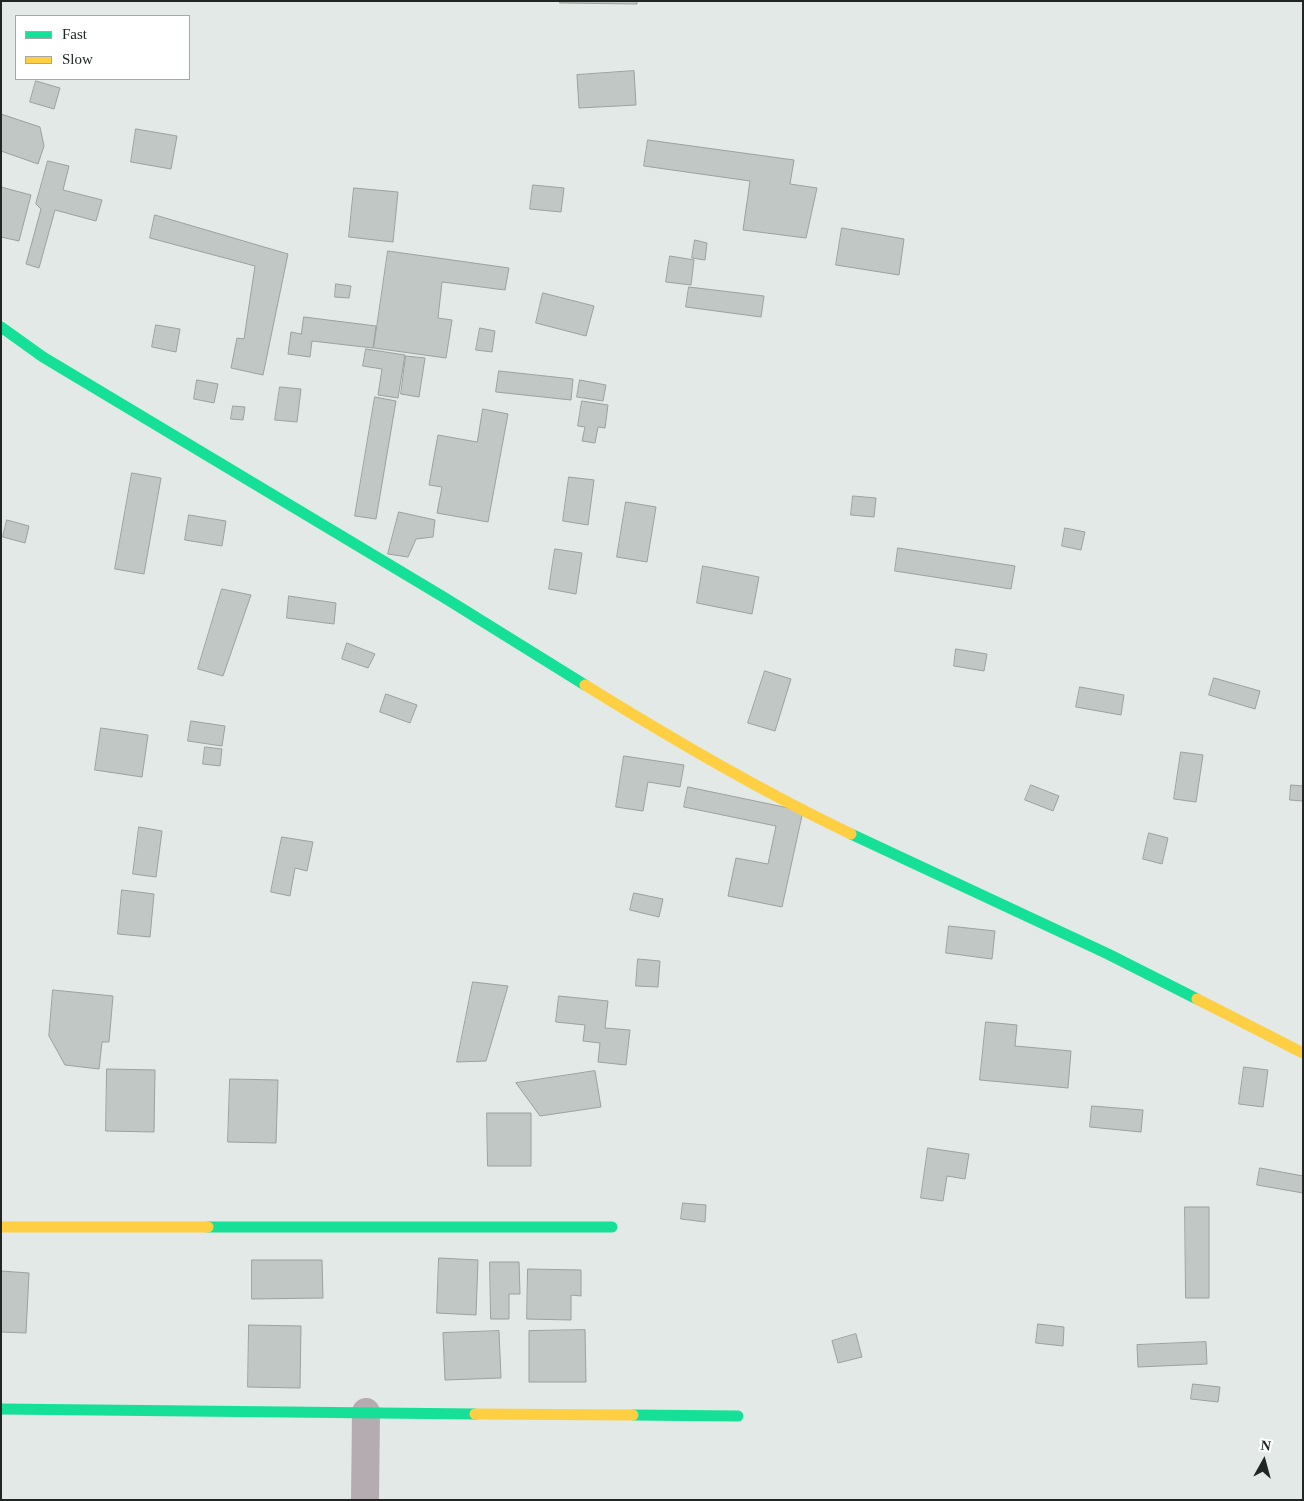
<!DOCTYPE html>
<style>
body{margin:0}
#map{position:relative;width:1304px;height:1501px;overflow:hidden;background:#e2e9e6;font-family:"Times New Roman",serif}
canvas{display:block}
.frame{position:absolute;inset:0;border:2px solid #212624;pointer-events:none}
.legend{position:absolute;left:15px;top:15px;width:175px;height:65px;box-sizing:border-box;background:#fff;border:1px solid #a6a8a7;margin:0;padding:6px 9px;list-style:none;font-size:15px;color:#212624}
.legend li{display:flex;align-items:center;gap:10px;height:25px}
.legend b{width:25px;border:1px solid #a6a8a7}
.north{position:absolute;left:1239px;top:1436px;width:50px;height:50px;-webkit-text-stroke:4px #fff;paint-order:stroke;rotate:7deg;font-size:14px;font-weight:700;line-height:20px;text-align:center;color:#212624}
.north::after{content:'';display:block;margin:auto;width:18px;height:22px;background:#212624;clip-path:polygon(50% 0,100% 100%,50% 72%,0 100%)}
</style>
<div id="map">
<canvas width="1304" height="1501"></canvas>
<div class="frame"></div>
<ul class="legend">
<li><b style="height:6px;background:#16e098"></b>Fast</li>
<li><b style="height:6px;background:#ffcf43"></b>Slow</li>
</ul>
<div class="north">N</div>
</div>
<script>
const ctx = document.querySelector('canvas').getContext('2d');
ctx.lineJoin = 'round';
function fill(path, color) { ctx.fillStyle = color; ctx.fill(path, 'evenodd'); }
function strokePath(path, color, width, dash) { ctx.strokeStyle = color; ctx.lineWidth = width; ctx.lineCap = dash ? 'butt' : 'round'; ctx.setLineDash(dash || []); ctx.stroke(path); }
const building = new Path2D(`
 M560,1H637V4L560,3Z
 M634,71L636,105L579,108L577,75Z
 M36,81L60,88L54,109L30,102Z
 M1,114L40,127L44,146L38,164L1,151Z
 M136,129L177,136L171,169L131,162Z
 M648,140L794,160L790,184L817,188L806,238L743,230L750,181L644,166Z
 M48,161L69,166L63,190L102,200L96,221L55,210L39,268L26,264L41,209L36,204Z
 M533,185L564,188L561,212L530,209Z
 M1,187L31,195L19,241L1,237Z
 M354,188L398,192L393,242L349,237Z
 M155,215L288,254L263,375L231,368L237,338L244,339L255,266L150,238Z
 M842,228L904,239L899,275L836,265Z
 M695,240L707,243L705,260L692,258Z
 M388,251L509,268L505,290L442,282L438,318L452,320L446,358L374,348Z
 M670,256L694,260L691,285L666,282Z
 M336,284L351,286L349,298L335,297Z
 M689,287L764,296L761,317L686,307Z
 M543,293L594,306L586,336L536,323Z
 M304,317L376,326L373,348L312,341L310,357L288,354L291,332L301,334Z
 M156,325L180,329L176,352L152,347Z
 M480,328L495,331L492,352L476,350Z
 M366,349L405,355L398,398L378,395L382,369L363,366Z
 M406,356L425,358L419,397L401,394Z
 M499,371L573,379L571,400L496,392Z
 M197,380L218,384L214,403L194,399Z
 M580,380L606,385L603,401L577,397Z
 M280,387L301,389L297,422L275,420Z
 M375,397L396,401L376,519L355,516Z
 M582,401L608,405L605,428L598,427L595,443L582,441L585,427L578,426Z
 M233,406L245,407L243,420L231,419Z
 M483,409L508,414L488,522L437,513L442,487L429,485L438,435L477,442Z
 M132,473L161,478L144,574L115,569Z
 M569,477L594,480L588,525L563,521Z
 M853,496L876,498L874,517L851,515Z
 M626,502L656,507L647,562L617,557Z
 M399,512L435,520L433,537L416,539L408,557L388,554Z
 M189,515L226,521L222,546L185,540Z
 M7,520L29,526L25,543L3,537Z
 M1065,528L1085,532L1081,550L1062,546Z
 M898,548L1015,566L1011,589L895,571Z
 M555,549L582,553L576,594L549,589Z
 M703,566L759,577L752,614L697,603Z
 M222,589L251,595L223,676L198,669Z
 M289,596L336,603L334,624L287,618Z
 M347,643L375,654L368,668L342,659Z
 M956,649L987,654L984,671L954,666Z
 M765,671L791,679L775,731L748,723Z
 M1214,678L1260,691L1255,709L1209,695Z
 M1080,687L1124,695L1121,715L1076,707Z
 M386,694L417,705L410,723L380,712Z
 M191,721L225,726L222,746L188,741Z
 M101,728L148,735L142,777L95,770Z
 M205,747L222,749L220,766L203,764Z
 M1181,752L1203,755L1196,802L1174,799Z
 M624,756L684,765L680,787L648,782L643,811L616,807Z
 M1031,785L1059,796L1053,811L1025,800Z
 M1291,785L1303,786V801L1290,800Z
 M688,787L803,811L782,907L728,896L736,858L768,864L776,826L684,807Z
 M139,827L162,831L156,877L133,874Z
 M1149,833L1168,838L1162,864L1143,859Z
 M282,837L313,842L307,871L295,868L290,896L271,892Z
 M122,890L154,894L150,937L118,934Z
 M634,893L663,899L659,917L630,910Z
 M949,926L995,931L992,959L946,953Z
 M638,959L660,961L658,987L636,986Z
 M473,982L508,986L486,1061L457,1062Z
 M53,990L113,996L109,1042H102L99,1069L65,1065L49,1036Z
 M559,996L608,1001L605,1028L630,1030L626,1065L598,1062L600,1043L583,1041L585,1025L556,1022Z
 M986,1022L1017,1025L1015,1046L1071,1051L1068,1088L980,1080Z
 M1244,1067L1268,1070L1263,1107L1239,1104Z
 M107,1069L155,1070L154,1132L106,1131Z
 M595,1071L601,1107L540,1116L516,1083Z
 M230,1079L278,1080L276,1143L228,1142Z
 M1092,1106L1143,1110L1141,1132L1090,1127Z
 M487,1113H531V1166H488Z
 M928,1148L969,1154L965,1179L947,1176L943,1201L921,1198Z
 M1260,1168L1303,1176V1193L1257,1185Z
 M683,1203L706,1205L705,1222L681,1219Z
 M1185,1207H1209V1298H1186Z
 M439,1258L478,1260L476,1315L437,1313Z
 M252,1260H322L323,1298L252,1299Z
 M490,1262H519L520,1294H509V1319H491Z
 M528,1269L581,1270V1296L571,1295V1320L527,1319Z
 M1,1271L29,1273L26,1333L1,1332Z
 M1038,1324L1064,1327L1063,1346L1036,1343Z
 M249,1325L301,1326L300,1388L248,1387Z
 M585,1330L586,1382H529V1331Z
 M499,1331L501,1378L445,1380L443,1333Z
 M856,1334L862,1357L838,1363L832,1341Z
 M1206,1342L1207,1364L1138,1367L1137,1345Z
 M1193,1384L1220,1387L1218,1402L1191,1399Z`);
fill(building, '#c1c7c4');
strokePath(building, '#9ca09e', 1);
strokePath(new Path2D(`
 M365,1500L366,1412`), '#b4acb1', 28);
strokePath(new Path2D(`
 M1,327L43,357L445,598L585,685
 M851,834L1108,954L1197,999
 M208,1227H612
 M1,1409L475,1414
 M633,1415L738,1416`), '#16e098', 11);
strokePath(new Path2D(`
 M585,685C671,738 759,790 851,834
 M1197,999L1303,1053
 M1,1227H208
 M475,1414L633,1415`), '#ffcf43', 11);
</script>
